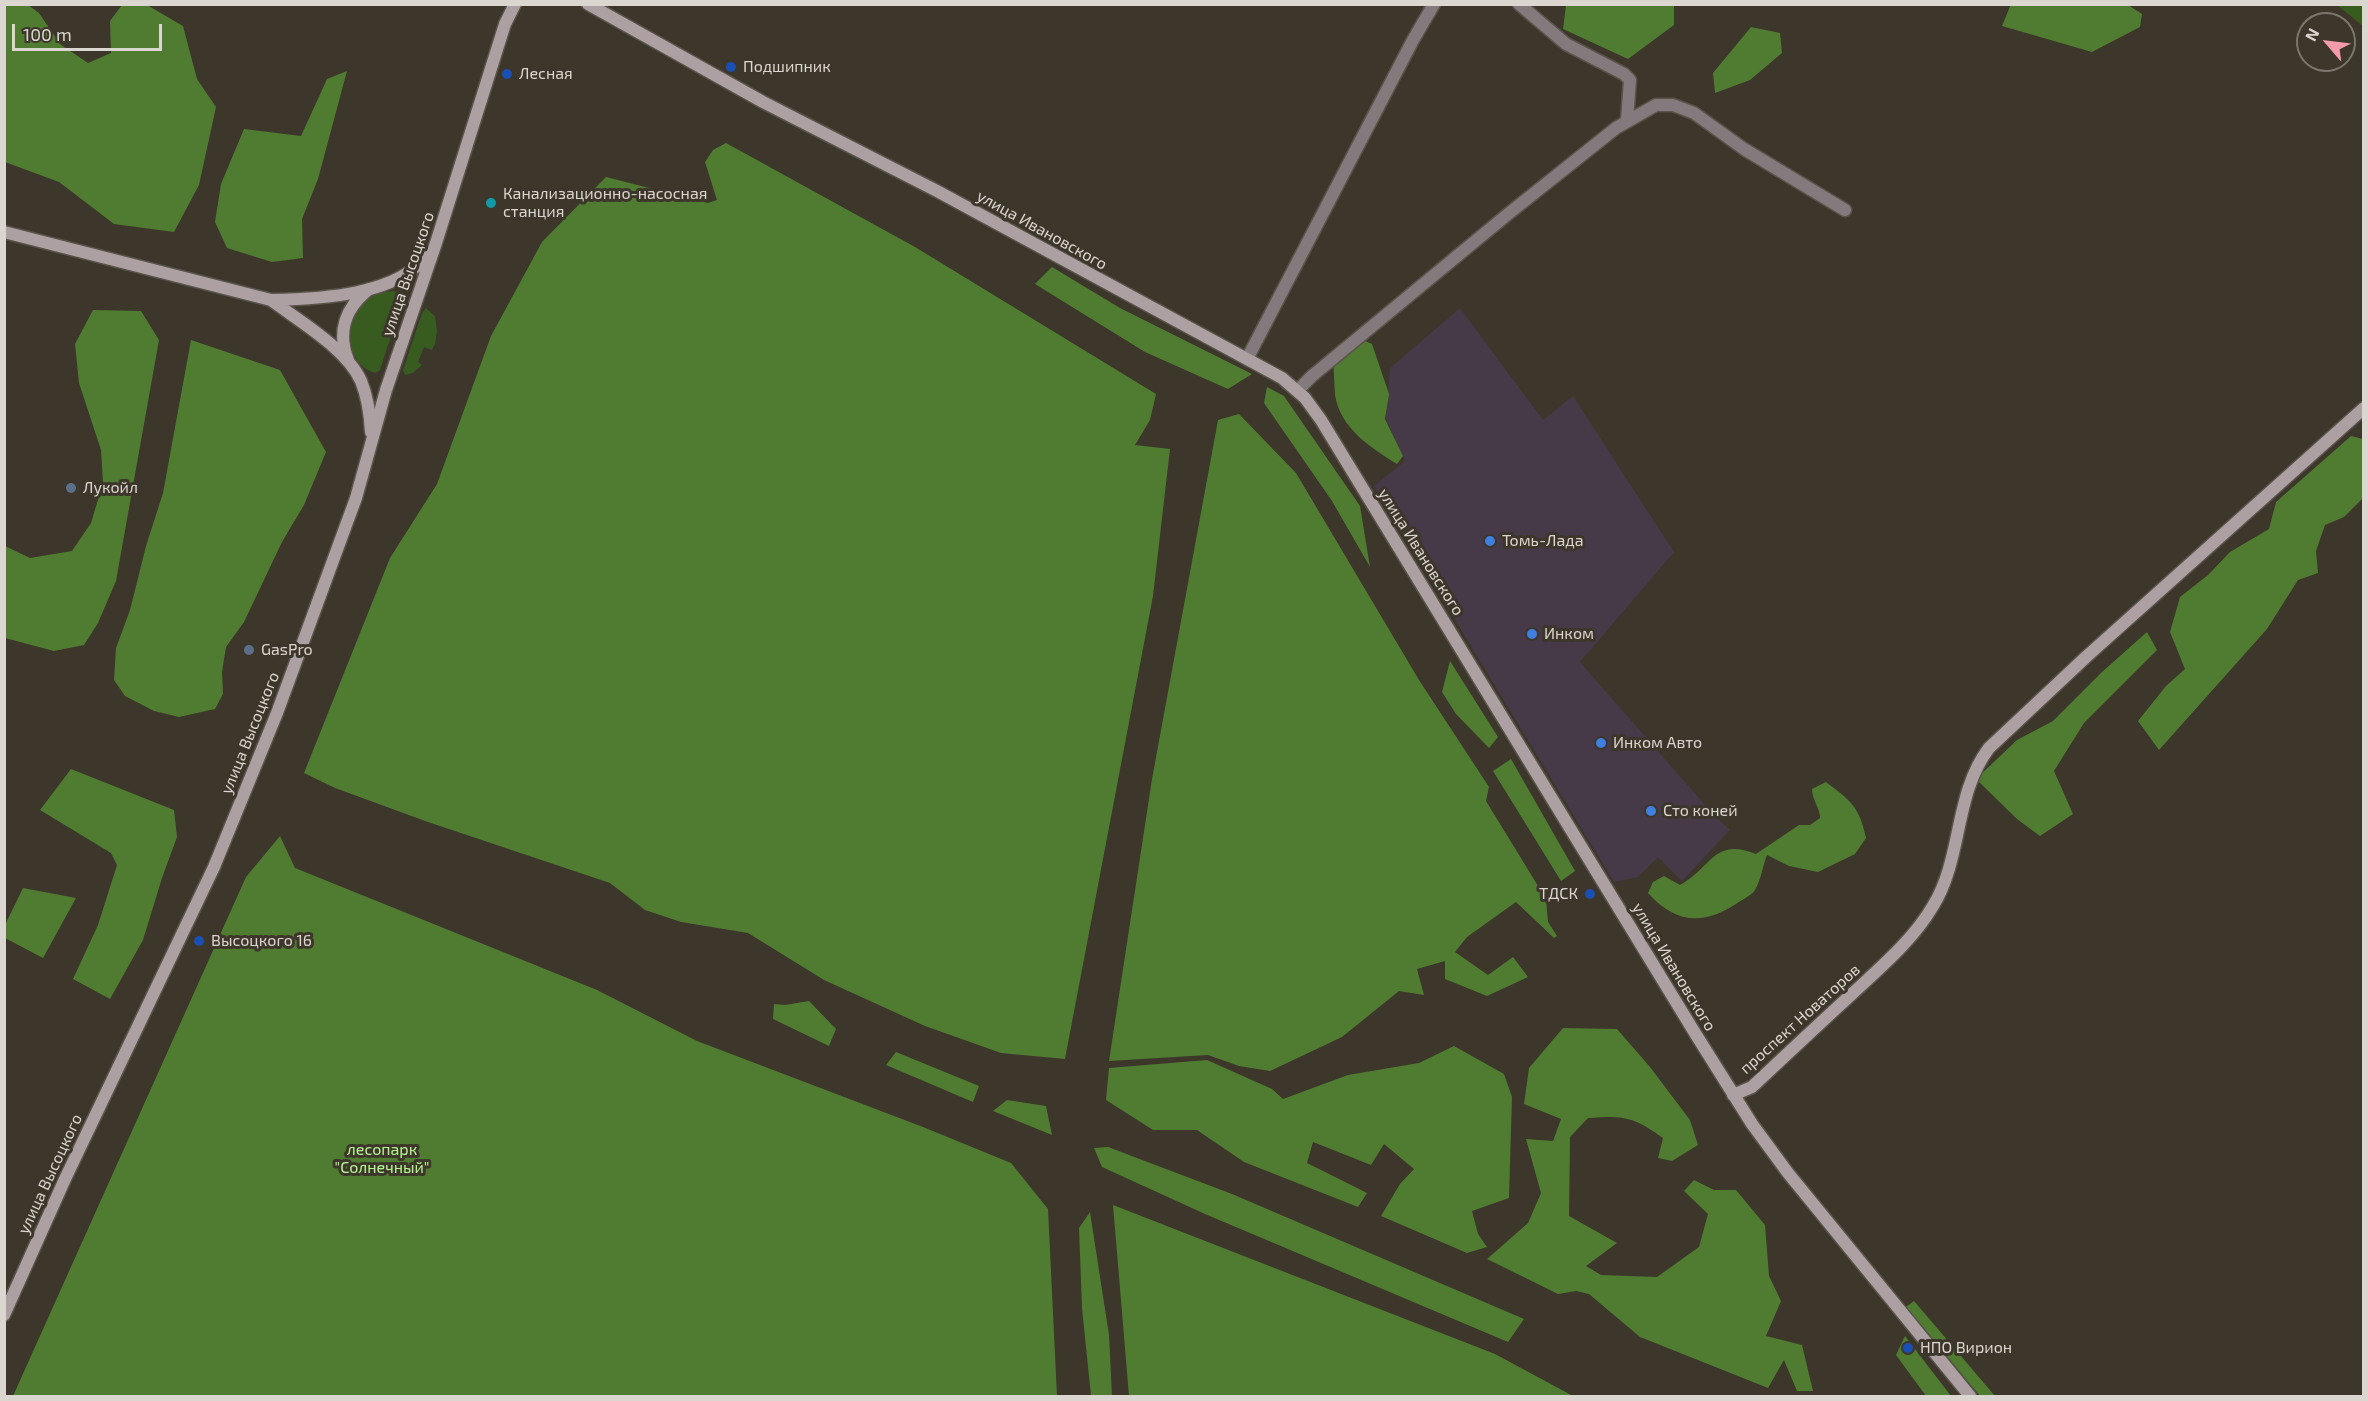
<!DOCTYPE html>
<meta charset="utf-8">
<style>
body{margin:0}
#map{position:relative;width:2368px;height:1401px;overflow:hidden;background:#3d362b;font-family:"Exo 2",sans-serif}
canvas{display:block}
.frame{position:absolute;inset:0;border:6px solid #dbd6cf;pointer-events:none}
.north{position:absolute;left:2296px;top:12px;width:60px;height:60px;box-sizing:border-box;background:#3d362b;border:2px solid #7c766d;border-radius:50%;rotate:298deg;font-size:16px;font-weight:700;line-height:24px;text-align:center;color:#dbd6cf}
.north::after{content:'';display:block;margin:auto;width:21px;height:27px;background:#f39aab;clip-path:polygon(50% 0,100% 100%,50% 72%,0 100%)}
.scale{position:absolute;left:12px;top:24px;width:150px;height:27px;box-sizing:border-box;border:3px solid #dbd6cf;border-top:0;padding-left:8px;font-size:18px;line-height:21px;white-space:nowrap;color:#dbd6cf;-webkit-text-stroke:4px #3d362b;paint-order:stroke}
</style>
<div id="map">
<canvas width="2368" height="1401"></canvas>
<div class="frame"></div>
<div class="north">N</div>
<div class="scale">100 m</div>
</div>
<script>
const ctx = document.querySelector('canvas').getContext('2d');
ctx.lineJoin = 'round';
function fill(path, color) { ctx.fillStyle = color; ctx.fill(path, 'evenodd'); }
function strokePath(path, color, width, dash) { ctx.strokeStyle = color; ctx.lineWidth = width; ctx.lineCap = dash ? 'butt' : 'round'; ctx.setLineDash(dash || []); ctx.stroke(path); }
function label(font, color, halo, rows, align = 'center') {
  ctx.font = font + ' "Exo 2",sans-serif'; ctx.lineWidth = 6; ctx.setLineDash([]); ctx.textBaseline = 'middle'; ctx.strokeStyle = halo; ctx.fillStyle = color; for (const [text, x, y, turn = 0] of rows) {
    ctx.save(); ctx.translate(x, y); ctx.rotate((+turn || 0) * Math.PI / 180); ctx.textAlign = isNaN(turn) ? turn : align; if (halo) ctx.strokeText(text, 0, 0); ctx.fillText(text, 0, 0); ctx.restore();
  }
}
fill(new Path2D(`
 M1460,308L1543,420L1573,396L1674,552L1580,662L1713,814L1730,830L1682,881L1658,857L1638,877L1614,882L1374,486L1405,461L1386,419L1390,368Z`), '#463a48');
fill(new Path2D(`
 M2337,5H2363V26Z
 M392,291L400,292L404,296L380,370L375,373C342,362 345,315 369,298C376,293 384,292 392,291Z
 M426,308L435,316L437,331L435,344L432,350L424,347L418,362L422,365L413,373L405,375L403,370L422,313Z`), '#385c20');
fill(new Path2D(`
 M2011,4L2128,5L2142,14L2140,27L2092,52L2002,26Z
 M4,5H28L39,13L60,44L88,63L111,53L110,21L122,5H147L183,26L197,79L216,107L199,185L174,232L114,224L59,182L5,162Z
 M1566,5H1674V25L1628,59L1563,29Z
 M1751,27L1780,33L1782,53L1750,80L1715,93L1713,73Z
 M347,71L318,179L302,219L303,258L272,262L227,248L215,222L221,184L244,129L301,136L327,79Z
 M726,143L915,247L1156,394L1150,420L1135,445L1170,449L1153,596L1065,1059L1001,1053L925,1026L824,980L748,933L681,922L645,910L610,883L428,822L335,788L304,773L390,558L437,484L491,336L542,242L606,177L708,203L717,200L705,162L713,150Z
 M1052,267L1120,308L1252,374L1228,389L1145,352L1035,284Z
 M93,310L141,311L159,340L116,581L98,623L84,645L54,651L5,638V546L30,558L72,551L91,523L103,483L101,450L79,383L75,344Z
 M1356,337L1372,344L1389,394L1385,419L1403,456L1397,464C1371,448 1340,428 1335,395C1334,382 1334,369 1333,357Z
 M191,340L280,370L326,452L304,505L282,542L244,622L226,647L222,672L223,694L215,709L179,717L154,711L125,696L114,680L116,648L130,610L146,546L163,493Z
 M1267,387L1284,396L1360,506L1370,567L1332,501L1264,403Z
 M1239,414L1296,473L1419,680L1489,787L1486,801L1546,899L1548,922L1557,936L1554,938L1516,902L1467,937L1455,952L1488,975L1513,957L1528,977L1487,996L1445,979V961L1417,969L1424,995L1399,991L1342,1037L1270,1071L1239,1066L1208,1055L1109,1061L1152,779L1218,420Z
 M2351,436L2363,439V498L2344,517L2325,525L2316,551L2318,573L2298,580L2267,629L2159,750L2138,721L2166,686L2185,669L2170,632L2180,597L2208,575L2230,552L2269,529L2276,502Z
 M2147,632L2157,650L2084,723L2054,771L2073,814L2040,836L2017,819L1976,779L2017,740L2053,721L2102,672Z
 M1450,661L1498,737L1489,748L1456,714L1442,692Z
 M1511,759L1575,871L1561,881L1493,771Z
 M71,769L174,810L177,837L162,878L143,940L110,999L73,979L98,925L117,865L111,853L40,810Z
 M1826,782C1851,801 1859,806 1866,838L1855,854L1818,872L1789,866L1767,855C1763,865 1761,880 1755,890C1751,896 1741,900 1736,904C1702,926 1675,923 1648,893L1653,882L1664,876L1680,885C1712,868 1713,837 1756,854L1799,825H1810L1820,818C1820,808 1812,800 1812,789Z
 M280,836L295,868L597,990L697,1041L923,1127L1011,1163L1048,1209L1057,1396H13L246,877Z
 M23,888L76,898L43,958L5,938V925Z
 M809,1001L836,1029L829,1046L773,1019L774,1004L785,1005Z
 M1563,1028L1617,1029L1650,1067L1690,1120L1698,1145L1672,1161L1658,1158L1663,1138C1634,1117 1624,1115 1588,1118L1570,1137L1569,1216L1617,1243L1586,1266L1601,1275L1657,1277L1699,1247L1708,1214L1684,1191L1694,1180L1714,1190H1736L1765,1225L1769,1276L1781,1301L1766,1336L1802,1345L1813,1391H1797L1784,1360L1768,1388L1640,1337L1589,1294L1576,1291L1558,1294L1487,1259L1528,1223L1541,1193L1526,1139L1553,1141L1561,1119L1524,1104L1529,1068Z
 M1454,1046L1504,1074L1512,1097L1509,1198L1472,1211L1478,1234L1487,1247L1467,1253L1381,1216L1400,1184L1414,1169L1384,1144L1371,1165L1313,1142L1307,1163L1367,1193L1358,1207L1244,1162L1197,1130H1153L1106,1100L1109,1068L1207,1060L1272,1089L1283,1099L1348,1075L1419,1063Z
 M896,1052L979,1086L973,1102L886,1065Z
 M1007,1100L1046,1106L1052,1135L993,1111Z
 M1108,1147L1232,1194L1524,1319L1508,1342L1205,1214L1102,1167L1094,1148Z
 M1113,1205L1495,1354L1573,1396H1129Z
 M1090,1212L1109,1335L1112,1396H1091L1082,1308L1079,1228Z
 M1914,1301L1995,1396H1980L1906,1307Z
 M1905,1336L1951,1396H1926L1896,1355Z`), '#4f7c31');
const street = new Path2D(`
 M1519,4L1566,44L1624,74L1630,80L1627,120
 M1247,359L1413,40L1434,4
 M1298,390L1312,376L1508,214L1616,128L1656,105H1673L1694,113L1744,149L1845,210`);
const secondary = new Path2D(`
 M588,4L763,102L937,191L1282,378L1305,398L1321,420L1695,1033L1752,1124L1788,1173L1970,1396
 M4,232L271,300C319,299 399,296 429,253
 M271,300C299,321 347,349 361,381C368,398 370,414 371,432
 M348,360C337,332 345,308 369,289
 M1733,1095L1752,1087C1785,1056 1819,1024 1853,993C1881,967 1913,940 1933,906C1963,857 1954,794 1989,748L2086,657L2364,408
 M4,1315L65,1179L214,867L277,713L356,498L386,390L436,243L505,24L515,4`);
strokePath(street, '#595349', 15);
strokePath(secondary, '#595349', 15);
strokePath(street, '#827a7c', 12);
strokePath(secondary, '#aca0a3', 12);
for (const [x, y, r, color] of [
 [731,67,6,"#1a4fb4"],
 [507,74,6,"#1a4fb4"],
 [491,203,6,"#0f9aa8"],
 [71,488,6,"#5c6f8a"],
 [1490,541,6,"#3f7fe0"],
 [1532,634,6,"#3f7fe0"],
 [249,650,6,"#5c6f8a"],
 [1601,743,6,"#3f7fe0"],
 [1651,811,6,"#3f7fe0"],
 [1590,894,6,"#1a4fb4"],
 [199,941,6,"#1a4fb4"],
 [1908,1348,6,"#1a4fb4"]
]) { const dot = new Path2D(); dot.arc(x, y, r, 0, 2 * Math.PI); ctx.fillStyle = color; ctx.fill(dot); strokePath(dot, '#3d362b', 2); }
label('16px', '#dbd6cf', '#3d362b', [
 ["Подшипник",743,67],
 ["Лесная",519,74],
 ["Канализационно-насосная",503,194],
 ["станция",503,212],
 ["Лукойл",83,488],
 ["Томь-Лада",1502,541],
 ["Инком",1544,634],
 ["GasPro",261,650],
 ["Инком Авто",1613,743],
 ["Сто коней",1663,811],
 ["ТДСК",1578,894,"right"],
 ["Высоцкого 16",211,941],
 ["НПО Вирион",1920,1348]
], 'left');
label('16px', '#dbd6cf', '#3d362b', [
 ["улица Ивановского",1042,230,29],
 ["улица Высоцкого",408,274,-71],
 ["улица Ивановского",1421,552,58],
 ["улица Высоцкого",250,733,-68],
 ["улица Ивановского",1674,967,59],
 ["проспект Новаторов",1800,1019,-42],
 ["улица Высоцкого",50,1174,-65]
]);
label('16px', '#b6f691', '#3d362b', [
 ["лесопарк",382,1150],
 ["\"Солнечный\"",382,1168]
]);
</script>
